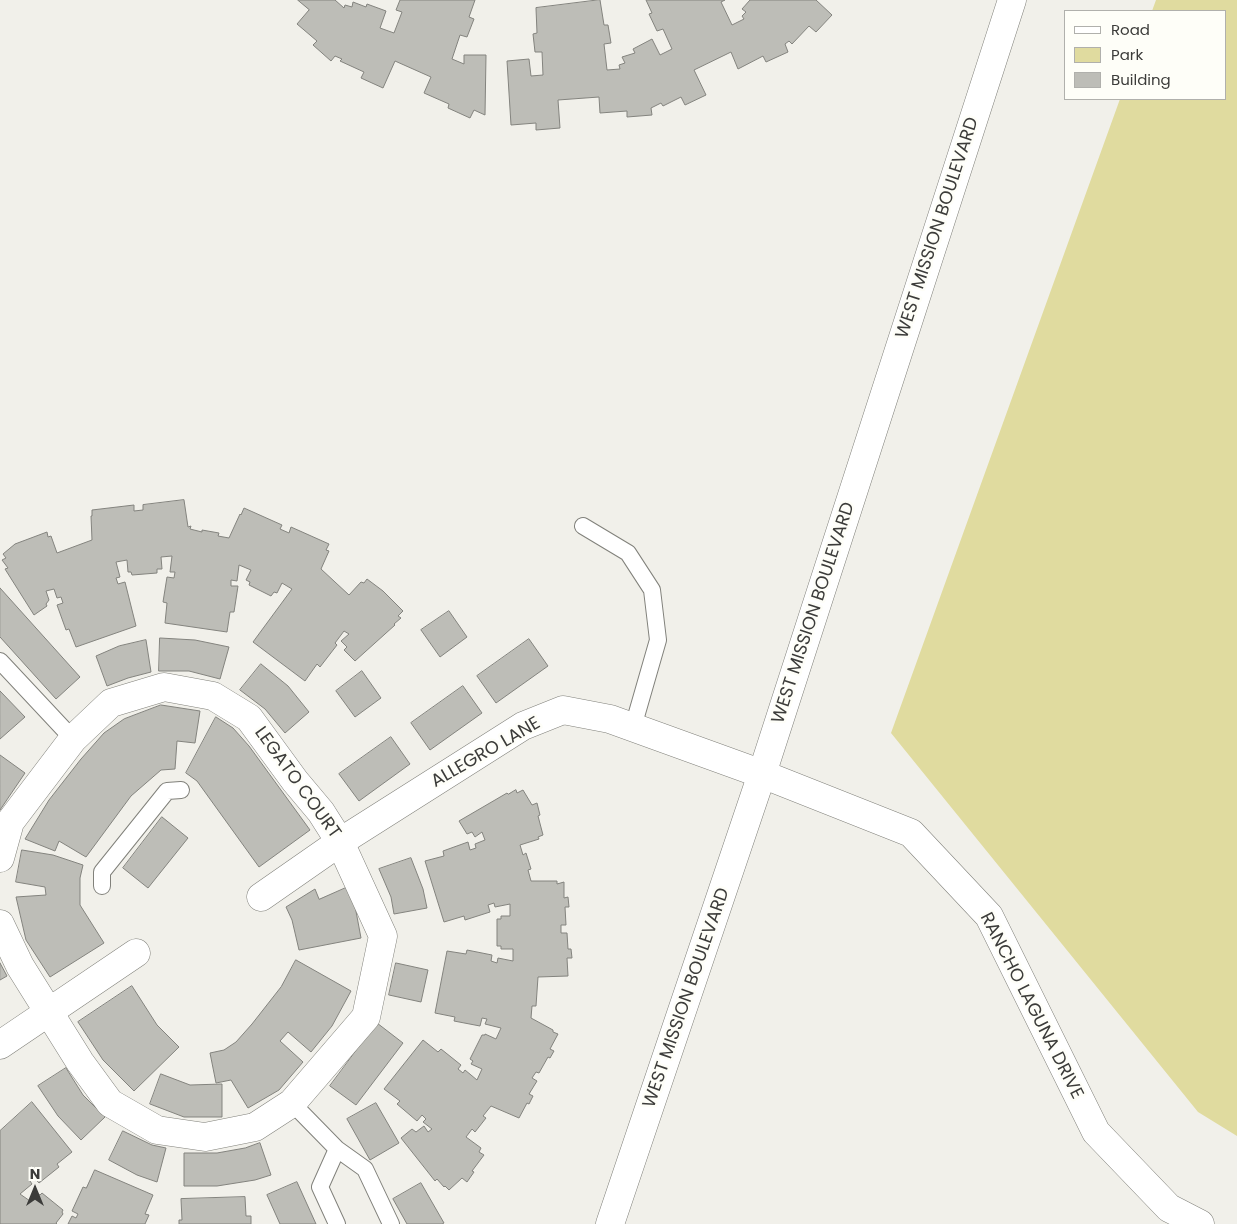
<!DOCTYPE html>
<style>
body{margin:0}
#map{position:relative;width:1237px;height:1224px;overflow:hidden;background:#f1f0ea;font-family:Poppins,sans-serif}
canvas{display:block}
.legend{position:absolute;left:1064px;top:10px;width:162px;height:90px;box-sizing:border-box;background:#fefef8;border:1px solid #b0b0ac;margin:0;padding:6px 9px;list-style:none;font-size:15px;color:#3c3c3a}
.legend li{display:flex;align-items:center;gap:10px;height:25px}
.legend b{width:25px;border:1px solid #b0b0ac}
.north{position:absolute;left:10px;top:1164px;width:50px;height:50px;-webkit-text-stroke:4px #fefef8;paint-order:stroke;rotate:0deg;font-size:14px;font-weight:700;line-height:20px;text-align:center;color:#3c3c3a}
.north::after{content:'';display:block;margin:auto;width:18px;height:22px;background:#3c3c3a;clip-path:polygon(50% 0,100% 100%,50% 72%,0 100%)}
</style>
<div id="map">
<canvas width="1237" height="1224"></canvas>
<ul class="legend">
<li><b style="height:6px;background:#fff"></b>Road</li>
<li><b style="height:14px;background:#e0db9f"></b>Park</li>
<li><b style="height:14px;background:#bdbdb7"></b>Building</li>
</ul>
<div class="north">N</div>
</div>
<script>
const ctx = document.querySelector('canvas').getContext('2d');
ctx.lineJoin = 'round';
function fill(path, color) { ctx.fillStyle = color; ctx.fill(path, 'evenodd'); }
function strokePath(path, color, width, dash) { ctx.strokeStyle = color; ctx.lineWidth = width; ctx.lineCap = dash ? 'butt' : 'round'; ctx.setLineDash(dash || []); ctx.stroke(path); }
function label(font, color, halo, rows, align = 'center') {
  ctx.font = font + ' Poppins,sans-serif'; ctx.lineWidth = 5; ctx.setLineDash([]); ctx.textBaseline = 'middle'; ctx.strokeStyle = halo; ctx.fillStyle = color; for (const [text, x, y, turn = 0] of rows) {
    ctx.save(); ctx.translate(x, y); ctx.rotate((+turn || 0) * Math.PI / 180); ctx.textAlign = isNaN(turn) ? turn : align; if (halo) ctx.strokeText(text, 0, 0); ctx.fillText(text, 0, 0); ctx.restore();
  }
}
fill(new Path2D(`
 M1156,0H1237V1136L1198,1112L891,733L1120,99H1226V11H1152Z`), '#e0db9f');
const building = new Path2D(`
 M298,0H335L344,8L345,5L352,7L353,2L366,7L367,4L386,11L380,28L394,33L402,12L396,10L400,0H475L469,17L474,19L467,37L460,35L452,59L464,64V55H486L485,115L474,110L470,118L448,108L449,104L424,93L431,77L395,61L383,88L361,78L364,72L340,61L342,59L335,56L331,61L313,45L317,41L297,24L309,10Z
 M600,0L604,25H608L611,43L604,44L607,70L620,69L619,65L625,63L622,57L635,53L633,49L652,39L660,55L672,49L663,29L657,31L649,14L652,13L646,0H725L721,2L732,25L744,19L742,16L746,12L742,9L750,0H816L832,15L816,32L809,26L792,44L789,41L785,44L788,52L766,62L763,56L738,69L731,52L694,70L706,95L685,105L681,97L663,106L661,103L651,108L652,115L627,117V111L600,113L599,97L558,100L560,128L536,130V123L511,125L507,61L529,59L531,76L543,75L542,52H535L533,34L537,33L536,8Z
 M184,500L188,527L191,526L190,529L202,532V530L219,533L218,536L229,538L240,514L241,515L244,508L282,525L280,529L289,533L291,527L329,544L326,550L329,551L321,569L349,595L361,582L364,583L367,579L383,591L403,611L398,616L401,618L394,624L395,625L355,661L344,650L347,647L341,641L349,634L344,631L335,643L337,645L320,667L317,664L305,681L253,642L292,589L282,583L277,593L274,592L271,596L249,585L250,582L246,580L251,570L239,565L237,581L231,580V586H238L234,612H230L227,632L165,623L167,603L163,602L167,577L174,578L175,572H170L172,556L161,557L162,569H157V573L132,575L131,572H128L127,560L116,562L120,577L116,578L118,584L125,582L136,626L76,647L69,629L66,630L57,605L63,603L61,597L57,598L54,589L46,591L49,600L46,604L47,606L34,615L5,569L8,568L2,560L6,558L3,554L15,544L47,532L48,537L51,536L57,553L92,540L91,516H92V510L134,505V511L143,510V505Z
 M0,588L80,677L56,699L0,637Z
 M449,611L467,637L440,657L421,630Z
 M160,638L195,640L229,647L220,679L189,671H159Z
 M529,639L548,666L496,703L477,676Z
 M146,640L151,672L128,678L107,686L96,656L119,646Z
 M261,664L288,686L309,712L285,733L265,709L240,690Z
 M362,671L381,698L355,717L336,691Z
 M463,686L482,713L430,750L411,723Z
 M0,691L25,717L0,739Z
 M161,705L200,711L195,743L177,741L175,769L161,770L131,796L86,857L59,841L55,851L25,839L49,800L81,759L104,733L124,719Z
 M216,717L233,728L249,746L310,830L259,867L197,781L186,773Z
 M391,737L410,764L359,801L339,774Z
 M0,755L25,773L0,810Z
 M516,790L517,793L523,790L532,805L537,803L540,815L538,816L543,835L538,837L539,839L520,845L523,855L526,853L531,869L528,870L531,881H557V884L564,882V898L568,897L569,907H565L566,925H561V933H567L568,949H571L572,958H567L568,976L538,977L536,1006H532L531,1018L553,1030V1032L558,1034L550,1049L554,1051L550,1058L548,1057L539,1073L536,1072L532,1078L537,1081L529,1094L533,1096L529,1104L527,1103L519,1118L491,1106L483,1116L486,1118L475,1132L472,1129L466,1137L481,1148L479,1152L484,1155L472,1171L474,1172L467,1182L462,1178L449,1190L445,1186L444,1187L437,1179L435,1181L401,1138L412,1129L416,1132L424,1126L428,1132L432,1129L423,1122L426,1119L422,1115L417,1121L397,1104L400,1101L384,1089L423,1040L438,1052L441,1049L461,1065L458,1069L463,1073L465,1070L477,1080L482,1069L471,1064L473,1061L470,1059L482,1035H485V1034L496,1039L501,1028L485,1024L487,1019L482,1018L480,1026L454,1021L455,1017L435,1013L447,951L466,954L467,950L492,955L491,961L497,963L498,958L513,961V949H501V946H497V919H501V916H510V904L495,907L494,903L488,905L490,912L465,920L464,916L444,922L425,861L444,856L443,851L468,842L470,850L476,848L475,844L485,840L482,832L475,837L472,832L467,834L459,821L507,793L508,794Z
 M162,817L188,838L148,888L123,868Z
 M22,850L53,855L83,865L80,878V905L104,943L50,977L26,940L16,897L46,895L45,887L16,882Z
 M411,858L423,889L427,908L394,914L391,897L379,869Z
 M348,887L355,906L361,938L299,950L292,920L286,907L315,889L319,899Z
 M296,960L351,991L332,1026L311,1052L288,1032L280,1041L303,1062L279,1090L248,1108L231,1080L216,1083L210,1053L224,1050L236,1042L252,1024L281,987Z
 M0,963L7,976L0,980Z
 M396,963L428,970L421,1002L389,995Z
 M132,986L157,1025L179,1047L134,1091L103,1060L78,1022Z
 M377,1023L403,1043L356,1105L330,1086Z
 M66,1068L83,1095L105,1117L81,1140L58,1116L38,1086Z
 M161,1074L190,1085L222,1084V1117H184L150,1104Z
 M32,1102L72,1152L57,1164L59,1167L39,1183L34,1177L30,1181L32,1184L20,1194L30,1201L36,1193L40,1195L42,1193L63,1210L62,1212L63,1214L56,1223L57,1224H0V1131Z
 M376,1103L399,1143L370,1160L347,1119Z
 M123,1131L152,1145L166,1148L157,1182L137,1175L109,1160Z
 M260,1143L271,1175L255,1180L217,1186H184V1153H217L245,1148Z
 M95,1170L153,1195L145,1214L149,1215L145,1224H68L72,1216L76,1218L78,1214L72,1211L83,1187L86,1188Z
 M297,1182L316,1224H280L267,1195Z
 M421,1183L444,1223L442,1224H407L393,1199Z
 M245,1197L246,1216H251V1224H179V1220H182L181,1199Z`);
fill(building, '#bdbdb7');
strokePath(building, '#83837e', 1);
const lane = new Path2D(`
 M583,526L628,553L652,590L658,640L633,727
 M0,661L73,739
 M102,886V872L167,791L181,790
 M292,1103L337,1149L365,1169L391,1224
 M337,1224L320,1187L337,1149`);
const street = new Path2D(`
 M0,858L10,822L73,739L111,703L164,687L213,696L249,718L295,781L321,812L340,842L383,936L366,1017L292,1103L255,1127L205,1137L157,1130L110,1103L80,1062L20,966L0,924
 M261,897L340,842L523,726L563,710L610,719L762,774L911,833L989,916L1096,1132L1169,1208L1200,1224
 M0,1045L136,953`);
const primary = new Path2D(`
 M610,1224L762,774L1012,0`);
strokePath(lane, '#81817b', 18);
strokePath(street, '#81817b', 29);
strokePath(primary, '#81817b', 29);
strokePath(lane, '#fff', 16);
strokePath(street, '#fff', 28);
strokePath(primary, '#fff', 28);
label('18px', '#3c3c3a', '#fefef8', [
 ["WEST MISSION BOULEVARD",938,228,-72],
 ["WEST MISSION BOULEVARD",814,613,-72],
 ["ALLEGRO LANE",486,753,-30],
 ["LEGATO COURT",297,783,54],
 ["WEST MISSION BOULEVARD",687,998,-71],
 ["RANCHO LAGUNA DRIVE",1031,1006,63]
]);
</script>
